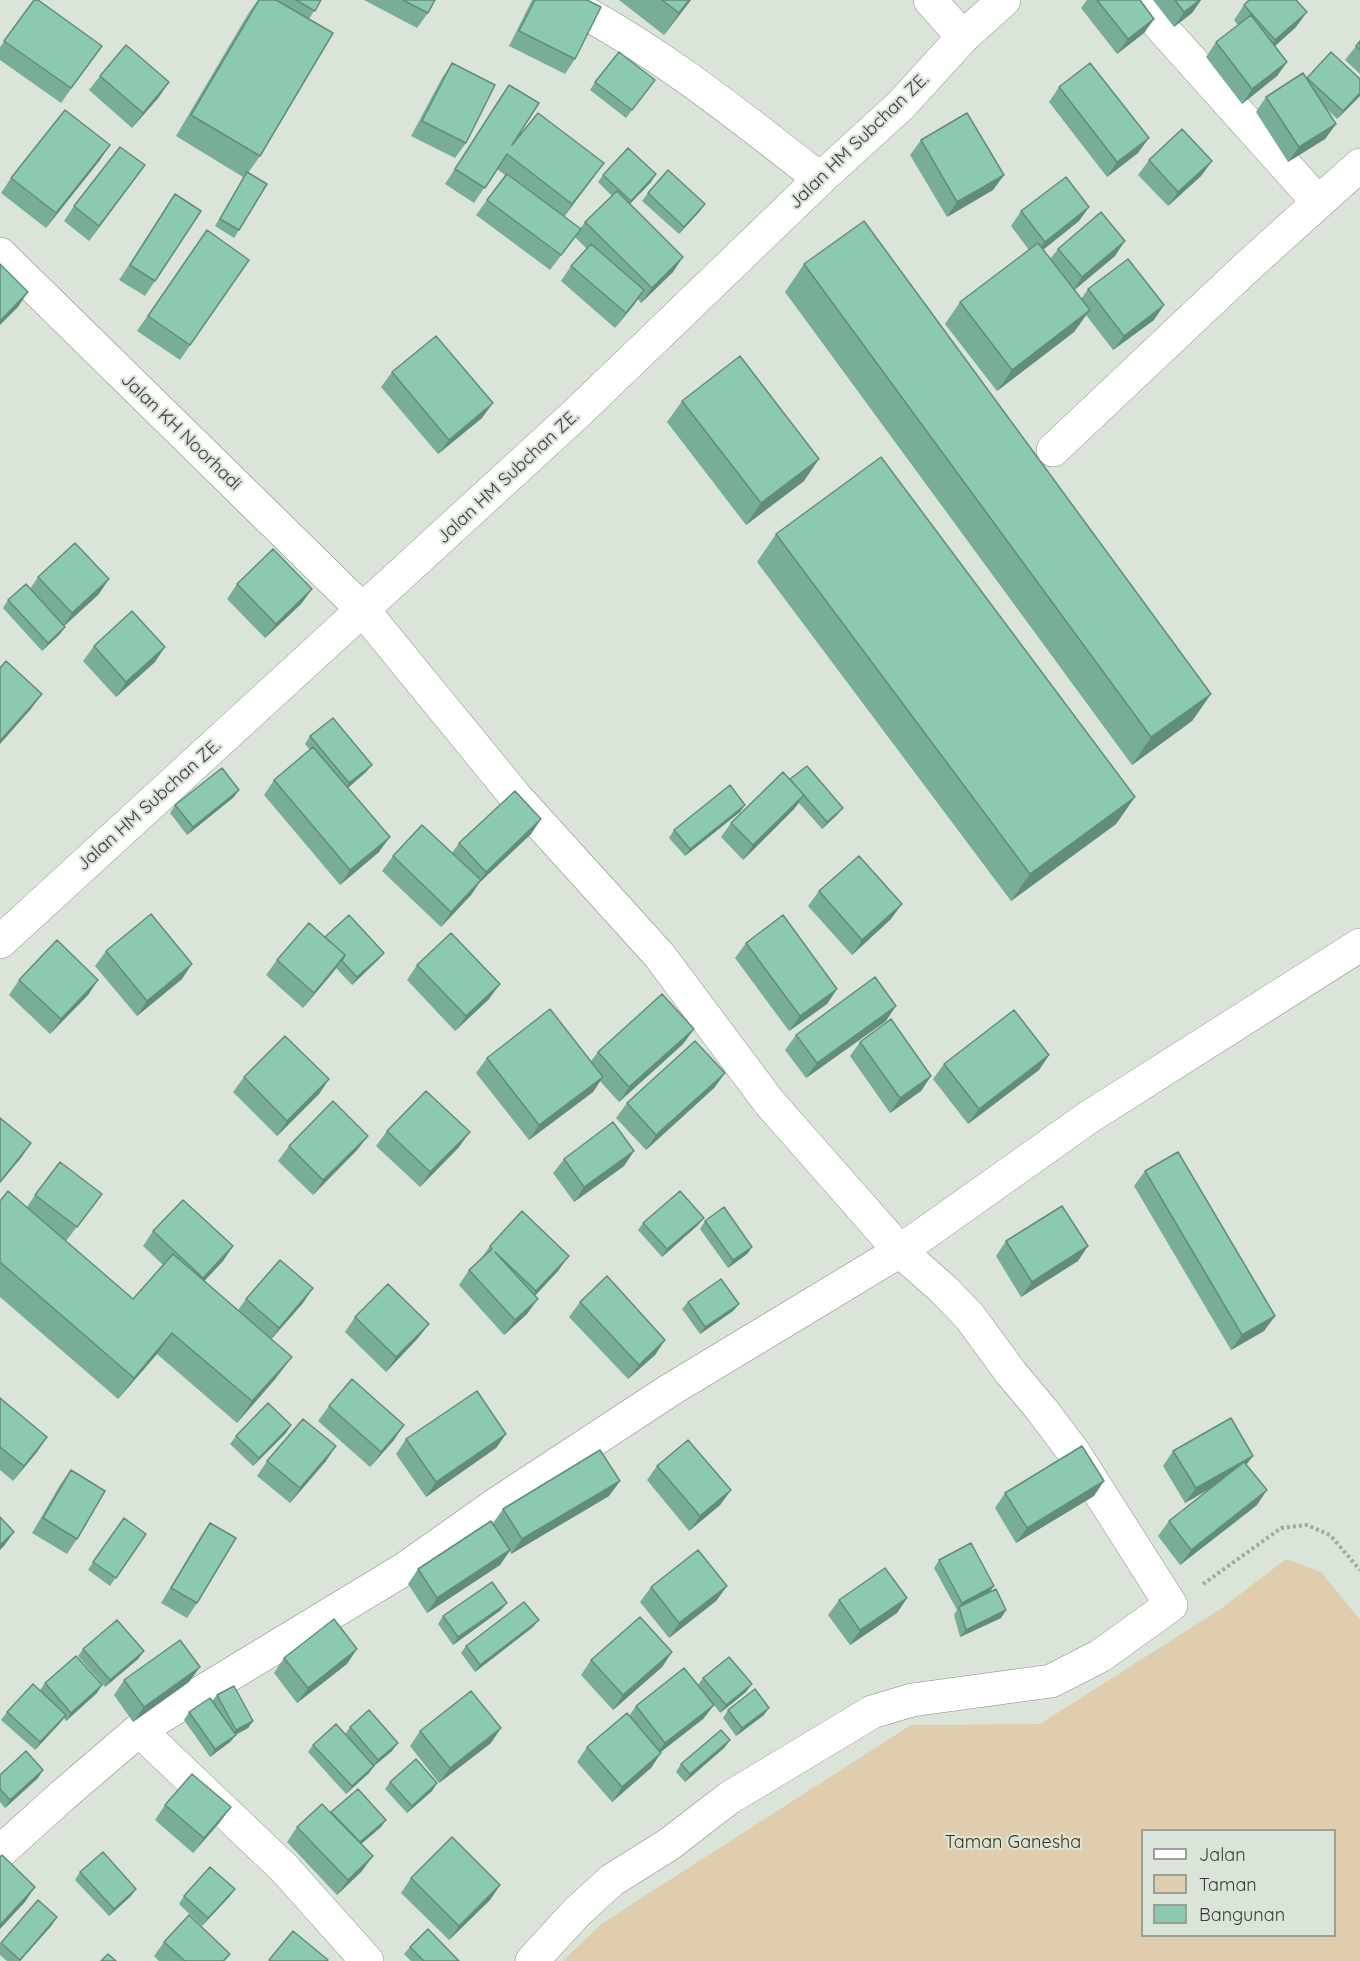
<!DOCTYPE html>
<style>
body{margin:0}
#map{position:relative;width:1360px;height:1961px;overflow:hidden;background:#dbe4d9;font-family:Quicksand,sans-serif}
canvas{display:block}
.legend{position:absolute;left:1141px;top:1829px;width:195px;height:108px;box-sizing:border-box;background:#dbe4d9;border:2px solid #9aa098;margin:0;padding:8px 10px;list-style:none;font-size:18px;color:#383b37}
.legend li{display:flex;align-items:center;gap:12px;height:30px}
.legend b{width:30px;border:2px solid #9aa098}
</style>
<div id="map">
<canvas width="1360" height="1961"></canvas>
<ul class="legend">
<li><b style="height:8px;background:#fff"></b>Jalan</li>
<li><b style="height:16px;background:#e0cdad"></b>Taman</li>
<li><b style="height:16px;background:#8cc9b1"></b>Bangunan</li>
</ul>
</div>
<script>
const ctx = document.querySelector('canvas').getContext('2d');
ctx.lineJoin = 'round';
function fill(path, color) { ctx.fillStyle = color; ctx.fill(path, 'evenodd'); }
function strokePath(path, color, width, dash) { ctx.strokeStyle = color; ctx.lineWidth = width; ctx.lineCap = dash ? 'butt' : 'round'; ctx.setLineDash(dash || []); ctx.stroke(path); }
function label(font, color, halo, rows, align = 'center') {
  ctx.font = font + ' Quicksand,sans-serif'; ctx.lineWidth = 4.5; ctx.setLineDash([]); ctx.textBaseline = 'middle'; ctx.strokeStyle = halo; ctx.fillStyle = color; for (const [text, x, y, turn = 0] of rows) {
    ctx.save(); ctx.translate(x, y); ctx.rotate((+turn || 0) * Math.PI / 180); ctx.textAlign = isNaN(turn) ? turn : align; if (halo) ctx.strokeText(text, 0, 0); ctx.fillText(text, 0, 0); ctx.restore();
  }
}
fill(new Path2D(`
 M1286,1559L1321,1572L1360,1620V1961H563L601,1924L911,1725L1040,1724L1222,1608ZM1142,1830H1334V1936H1142Z`), '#e0cdad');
const minor = new Path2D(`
 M561,0C655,48 737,114 820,179
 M930,0L963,37
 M1137,0L1318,202
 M0,254L363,610L515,796L659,955L769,1102L900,1251L943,1289L970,1317L1011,1373L1042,1410L1075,1454L1171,1605L1100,1656L1051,1681L912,1700L872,1712L729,1798L668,1845L612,1880L577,1912L532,1961
 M1053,450L1248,266L1360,165
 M139,1730L284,1868L367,1961
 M0,1852L62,1796L139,1730L406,1568L498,1503L670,1390L900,1251L1089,1117L1360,945`);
const major = new Path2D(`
 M0,942L577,413L820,179L900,106L963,37L1004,0`);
strokePath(minor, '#868d83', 34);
strokePath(major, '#868d83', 34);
strokePath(new Path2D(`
 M1203,1584L1281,1528L1307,1525L1330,1535L1360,1570`), '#a2a9a1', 4, [3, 3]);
strokePath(minor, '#fff', 33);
strokePath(major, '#fff', 33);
fill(new Path2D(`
 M34,0L102,46L61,103L0,60V47Z
 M258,0H321L309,19L260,156L248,173L239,230L234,238L215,226L243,177L176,136L248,14Z
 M364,0H435L428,13L417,28Z
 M532,0H587L575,59L565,74L509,46Z
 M619,0H691L664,35Z
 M1087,0H1140L1154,19L1144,33L1117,54L1081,8Z
 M1153,0H1201L1192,13L1174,27Z
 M1244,5L1296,27L1275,46L1287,62L1277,76L1242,104L1206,57L1216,42L1238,25L1234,20Z
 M1360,41V74L1345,60Z
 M452,63L466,143L455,158L411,136L442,78Z
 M100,76L159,97L132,128L89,90Z
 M1306,78L1360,79V96L1337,119L1325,107L1336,124L1325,139L1288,162L1256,112L1266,97Z
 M595,82L649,88L626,118L590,90Z
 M509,85L512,145L593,178L564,217L580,229L585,222L612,196L598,182L603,175L651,182L630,204L673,272L641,303L638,299L615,328L561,281L571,266L587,249L575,237L550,270L476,215L505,175L497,169L474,203L445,184Z
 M1059,87L1138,153L1107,177L1049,102Z
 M921,140L1004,175L993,190L947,217L910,155Z
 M100,160L46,228L1,193L11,178Z
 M1149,160L1212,161L1201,176L1168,206L1138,175Z
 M134,180L89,241L64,221L74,206Z
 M648,193L700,211L679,234L642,201Z
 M175,194L155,281L145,296L119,280Z
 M1089,207L1079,221L1043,250L1050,259L1058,249L1115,256L1074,290L1081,299L1088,289L1154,320L1113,350L1086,315L1074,332L997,391L945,324L960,302L1029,250L1011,226L1021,211Z
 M207,230L249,260L180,360L137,331Z
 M804,264L1211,694L1192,721L1132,765L785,292Z
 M392,372L482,418L438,454L381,387Z
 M682,401L804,481L746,525L667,422Z
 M776,534L1135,797L1116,824L1011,901L757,562Z
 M38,577L99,594L64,626L60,634L42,651L3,608L8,600L30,589Z
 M237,584L312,589L301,604L265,638L227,599Z
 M94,646L155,662L116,697L83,661Z
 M310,736L372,765L366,772L348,788L379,852L340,885L264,795L274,780L310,750L305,744Z
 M790,780L843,808L837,815L822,829L799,803L794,809L743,860L721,837L731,823Z
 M234,797L187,835L170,813L175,805Z
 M745,805L740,812L685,856L669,838L674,830Z
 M541,819L531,834L479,883L471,895L441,927L382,871L393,856L452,853L459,843Z
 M819,891L891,919L852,955L808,906Z
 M325,937L384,953L378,960L352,985L336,968L303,1008L266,975L277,960Z
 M746,943L837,989L827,1004L789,1031L735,958Z
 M106,951L182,979L137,1016L95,966Z
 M417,965L489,999L455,1031L407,980Z
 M19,980H98L88,995L50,1034L9,995Z
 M886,1021L806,1078L785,1050L796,1035Z
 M694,1029L683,1044L619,1102L600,1081L593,1092L529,1140L476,1073L487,1058L591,1061L598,1052Z
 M860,1042L931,1076L921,1091L890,1113L850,1056Z
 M1049,1055L1039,1070L968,1124L933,1079L944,1064Z
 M725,1073L714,1088L646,1150L616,1118L627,1103Z
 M244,1077L329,1079L319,1094L277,1136L233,1092Z
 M387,1131L459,1147L420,1187L376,1146Z
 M368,1136L357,1150L313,1195L278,1161L289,1146Z
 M634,1151L624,1166L574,1202L553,1173L564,1159Z
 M1145,1171L1275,1316L1264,1331L1231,1350L1134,1186Z
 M102,1194L66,1241L133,1299L163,1265L143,1246L153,1231L233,1246L223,1261L204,1281L238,1310L246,1299L303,1303L271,1339L276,1378L237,1423L157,1354L118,1399L0,1297V1201L27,1207L35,1195Z
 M704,1218L698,1225L662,1257L638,1230L643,1223Z
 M705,1221L752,1247L747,1254L728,1268L700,1229Z
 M1006,1241L1078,1261L1021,1297L996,1256Z
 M490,1246L558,1271L535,1296L527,1314L504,1335L459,1285L469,1270L479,1261Z
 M580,1302L665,1340L655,1355L628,1379L569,1317Z
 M688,1302L739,1304L733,1311L700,1334L682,1309Z
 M355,1317L429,1324L418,1338L386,1372L345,1332Z
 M0,1398L47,1437L37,1452L13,1481L0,1470Z
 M329,1406L394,1440L370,1467L318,1421Z
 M291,1425L286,1433L253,1466L230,1444L236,1436Z
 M506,1434L496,1448L426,1497L396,1454L406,1439Z
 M1173,1451L1253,1456L1246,1465L1257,1505L1180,1565L1158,1536L1169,1521L1211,1488L1185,1503L1163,1466Z
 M267,1461H326L290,1503L257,1476Z
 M657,1466L731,1490L720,1505L689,1531L647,1480Z
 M71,1470L77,1539L67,1554L32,1533L60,1485Z
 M620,1481L609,1496L511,1554L510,1551L500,1565L427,1613L408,1584L418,1569L493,1523L503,1509Z
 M1005,1493L1094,1496L1016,1543L995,1508Z
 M210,1523L197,1603L187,1618L161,1603L200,1538Z
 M146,1534L110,1586L88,1570L93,1562Z
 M939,1560L990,1592L1006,1610L1001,1618L960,1637L954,1615L957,1610L934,1568Z
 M727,1586L716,1601L669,1638L640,1602L651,1587Z
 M907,1598L897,1613L850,1645L828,1615L839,1600Z
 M501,1610L453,1645L438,1624L443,1616Z
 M533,1627L475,1672L461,1653L466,1646Z
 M83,1649L144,1651L138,1659L105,1687L78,1656Z
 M672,1652L662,1667L613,1710L581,1675L591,1660Z
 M284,1658L347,1664L297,1703L274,1673Z
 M703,1678L746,1692L720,1713L714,1705L703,1719L661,1752L651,1768L612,1802L577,1762L587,1747L629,1716L636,1706L698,1685Z
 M124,1680L189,1682L133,1722L114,1695Z
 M45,1683L97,1693L66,1721L64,1718L35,1750L1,1720L7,1712L40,1690Z
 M217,1695L253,1721L248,1728L236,1735L230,1742L210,1757L184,1720L189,1712L212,1701Z
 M728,1710L764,1715L736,1736L723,1718Z
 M350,1727L392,1751L374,1766L369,1773L346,1794L308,1752L313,1745L345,1734Z
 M420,1731L491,1743L439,1783L410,1746Z
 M730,1740L724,1748L685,1782L676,1772L681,1764Z
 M0,1775L38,1778L5,1808L0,1802Z
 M390,1782L437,1783L432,1791L407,1813L385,1789Z
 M165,1805L220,1822L193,1853L155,1820Z
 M331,1813L381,1827L361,1844L362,1871L337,1895L287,1842L297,1827Z
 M80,1872L131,1896L109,1916L75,1880Z
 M411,1878L500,1885L490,1900L449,1940L401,1893Z
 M184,1896H230L202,1926L179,1904Z
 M38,1900L52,1925L20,1961H7L0,1955V1944Z
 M164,1942L230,1954L225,1961H159L154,1956Z
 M410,1947L459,1961H411L404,1954Z`), '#78ad98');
fill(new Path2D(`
 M689,0H691L664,35L679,13Z
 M1200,0H1201L1192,13L1174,27L1184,12Z
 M1307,12L1296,27L1265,55L1275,40Z
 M1154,19L1144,33L1117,54L1128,39Z
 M1287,62L1277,76L1242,104L1252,89Z
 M169,82L159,97L132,128L143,113Z
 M1360,93V96L1337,119L1343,111Z
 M1336,124L1325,139L1288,162L1299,147Z
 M1149,138L1138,153L1107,177L1117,162Z
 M110,145L100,160L46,228L56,213Z
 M1212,161L1201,176L1168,206L1178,192Z
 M604,163L593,178L562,219L572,204Z
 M145,165L134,180L89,241L99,226Z
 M656,174L651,182L625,209L631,201Z
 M1004,175L993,190L947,217L957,202Z
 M705,204L700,211L679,234L684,227Z
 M1089,207L1079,221L1035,256L1045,242Z
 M1125,241L1115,256L1072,292L1082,277Z
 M683,257L673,272L641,303L652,288Z
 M644,290L634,305L615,328L626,313Z
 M28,292L18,307L0,325V321Z
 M1164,305L1154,320L1113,350L1124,336Z
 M1090,310L1074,332L997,391L1012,370Z
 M493,403L482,418L438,454L449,440Z
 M819,459L804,481L746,525L761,503Z
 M109,579L99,594L62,628L72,613Z
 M312,589L301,604L265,638L276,624Z
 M65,627L60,634L42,651L48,643Z
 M165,647L155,662L116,697L126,682Z
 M42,694L31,709L0,744V741Z
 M1211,694L1192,721L1132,765L1151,737Z
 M372,765L366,772L344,791L349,783Z
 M239,790L234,797L187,835L193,827Z
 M804,795L794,809L743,860L753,845Z
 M1135,797L1116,824L1011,901L1030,874Z
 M745,805L740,812L685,856L690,849Z
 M843,808L837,815L822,829L827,822Z
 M541,819L531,834L479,883L471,895L441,927L451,912L476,886L486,872Z
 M390,837L379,852L340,885L350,870Z
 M902,904L891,919L852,955L862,940Z
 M384,953L378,960L352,985L357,977Z
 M345,955L335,970L303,1008L314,993Z
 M192,964L182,979L137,1016L147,1001Z
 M98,980L88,995L50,1034L61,1019Z
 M500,984L489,999L455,1031L466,1016Z
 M837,989L827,1004L789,1031L800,1016Z
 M896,1006L886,1021L806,1078L817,1063Z
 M694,1029L683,1044L619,1102L629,1087Z
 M1049,1055L1039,1070L968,1124L979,1109Z
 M725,1073L714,1088L646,1150L656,1135Z
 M931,1076L921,1091L890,1113L900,1098Z
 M603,1077L593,1092L529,1140L539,1125Z
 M329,1079L319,1094L277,1136L287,1121Z
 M470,1132L459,1147L420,1187L430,1172Z
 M368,1136L357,1150L313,1195L323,1180Z
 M31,1143L21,1158L0,1183V1182Z
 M634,1151L624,1166L574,1202L584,1187Z
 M704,1218L698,1225L662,1257L667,1249Z
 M233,1246L223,1261L193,1293L203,1278Z
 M1088,1246L1078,1261L1021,1297L1032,1282Z
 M752,1247L747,1254L728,1268L733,1260Z
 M569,1256L558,1271L526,1305L536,1291Z
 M313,1288L303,1303L268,1343L279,1328Z
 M538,1299L527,1314L504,1335L515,1320Z
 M739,1304L733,1311L700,1334L705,1327Z
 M1275,1316L1264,1331L1231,1350L1242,1335Z
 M429,1324L418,1338L386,1372L396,1357Z
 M172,1333L157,1354L118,1399L134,1378Z
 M665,1340L655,1355L628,1379L639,1365Z
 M292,1357L276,1378L237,1423L252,1401Z
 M291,1425L286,1433L253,1466L259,1458Z
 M404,1425L394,1440L370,1467L381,1452Z
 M506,1434L496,1448L426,1497L436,1482Z
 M47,1437L37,1452L13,1481L24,1466Z
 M336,1446L326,1461L290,1503L300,1488Z
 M1253,1456L1242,1470L1185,1503L1196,1488Z
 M620,1481L609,1496L511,1554L522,1539Z
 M1104,1481L1094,1496L1016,1543L1027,1528Z
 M731,1490L720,1505L689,1531L700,1516Z
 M1267,1490L1257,1505L1180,1565L1191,1550Z
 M14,1532L4,1546L0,1550V1545Z
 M510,1550L500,1565L427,1613L437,1598Z
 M727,1586L716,1601L669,1638L679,1623Z
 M994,1586L989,1593L959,1607L957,1610L962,1603Z
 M907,1598L897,1613L850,1645L860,1630Z
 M507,1603L501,1610L453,1645L458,1637Z
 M1006,1610L1001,1618L960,1637L966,1630Z
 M539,1620L533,1627L475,1672L480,1665Z
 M357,1649L347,1664L297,1703L308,1688Z
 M144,1651L138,1659L105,1687L110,1680Z
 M672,1652L662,1667L613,1710L623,1695Z
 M200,1667L189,1682L133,1722L144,1707Z
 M752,1684L746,1692L720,1713L726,1705Z
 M102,1685L97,1693L66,1721L71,1713Z
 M714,1705L703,1719L654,1757L665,1743Z
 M769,1708L764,1715L736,1736L742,1728Z
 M66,1715L61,1722L35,1750L40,1742Z
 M253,1721L248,1728L230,1737L236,1730Z
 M501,1728L491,1743L439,1783L450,1768Z
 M236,1735L230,1742L210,1757L215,1749Z
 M730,1740L724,1748L685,1782L690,1774Z
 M398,1743L392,1751L374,1766L369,1773L346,1794L352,1786L372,1767L378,1760Z
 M661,1753L651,1768L612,1802L622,1787Z
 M43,1770L38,1778L5,1808L10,1800Z
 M437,1783L432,1791L407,1813L412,1806Z
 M231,1807L220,1822L193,1853L204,1838Z
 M386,1820L381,1827L353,1851L359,1843Z
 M373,1856L362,1871L337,1895L348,1880Z
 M500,1885L490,1900L449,1940L459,1926Z
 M35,1887L25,1902L0,1929V1925Z
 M136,1889L131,1896L109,1916L114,1909Z
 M235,1889L230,1896L202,1926L208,1918Z
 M57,1917L52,1925L20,1961H19Z`), '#628d7c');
const building = new Path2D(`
 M34,0H38L102,46L71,88L4,41Z
 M259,0H276L333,33L260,156L191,115Z
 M296,0H321L315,11Z
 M403,0H435L428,13Z
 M535,0H587L601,7L575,59L519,31Z
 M662,0H689L679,13Z
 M1097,0H1140L1154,19L1128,39Z
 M1175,0H1200L1184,12Z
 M1249,0H1296L1307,12L1275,40L1244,5Z
 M1251,15L1287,62L1252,89L1216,42Z
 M1360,41V50L1356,46Z
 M126,45L169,82L143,113L100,76Z
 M619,52L655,80L632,110L595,82Z
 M1331,52L1360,79V93L1343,111L1307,78Z
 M452,63L495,85L466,143L422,121Z
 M1090,63L1149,138L1117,162L1059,87Z
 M1303,73L1336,124L1299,147L1266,97Z
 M509,85L539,103L512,145L538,113L604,163L572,204L507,154L485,188L455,169Z
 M65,110L110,145L56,213L11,178Z
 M967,113L1004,175L957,202L921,140Z
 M1182,129L1212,161L1178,192L1149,160Z
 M120,147L145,165L99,226L74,206Z
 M628,148L656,174L631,201L603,175Z
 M668,170L705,204L684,227L648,193Z
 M247,172L267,184L239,230L220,219Z
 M507,174L581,229L561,255L487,200Z
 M1066,177L1089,207L1045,242L1021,211Z
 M617,191L683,257L652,288L585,222Z
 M175,194L201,211L155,281L130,265Z
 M1101,212L1125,241L1082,277L1058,249Z
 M864,221L1211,694L1151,737L804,264Z
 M207,230L249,260L190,345L148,316Z
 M1038,243L1090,310L1012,370L960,302Z
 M591,244L644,290L626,313L571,266Z
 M1128,259L1164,305L1124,336L1088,289Z
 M0,264L28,292L0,321Z
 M436,336L493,403L449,440L392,372Z
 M740,356L819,459L761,503L682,401Z
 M881,457L1135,797L1030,874L776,534Z
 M75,543L109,579L72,613L38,577Z
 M273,549L312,589L276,624L237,584Z
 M26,584L65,627L48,643L8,600Z
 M132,611L165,647L126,682L94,646Z
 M6,661L42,694L0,741V668Z
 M333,718L372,765L349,783L310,736Z
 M313,747L390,837L350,870L274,780Z
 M807,766L843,808L827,822L790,779Z
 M222,768L239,790L193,827L175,805Z
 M783,772L804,795L753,845L731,823Z
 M730,785L745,805L690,849L674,830Z
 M515,791L541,819L486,872L459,843Z
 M422,825L481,880L451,912L393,856Z
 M859,856L902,904L862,940L819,891Z
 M151,914L192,964L147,1001L106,951Z
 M349,915L384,953L357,977L342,961L345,955L325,937Z
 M783,915L837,989L800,1016L746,943Z
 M309,923L345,955L314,993L277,960Z
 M451,933L500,984L466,1016L417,965Z
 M57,940L98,980L61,1019L19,980Z
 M875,977L896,1006L817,1063L796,1035Z
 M662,994L694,1029L629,1087L598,1052Z
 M550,1009L603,1077L539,1125L487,1058Z
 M1014,1010L1049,1055L979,1109L944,1064Z
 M891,1019L931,1076L900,1098L860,1042Z
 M285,1036L329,1079L287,1121L244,1077Z
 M695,1041L725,1073L656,1135L627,1103Z
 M426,1091L470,1132L430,1172L387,1131Z
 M333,1101L368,1136L323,1180L289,1146Z
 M0,1118L31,1143L0,1182Z
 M613,1122L634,1151L584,1187L564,1159Z
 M1178,1152L1275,1316L1242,1335L1145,1171Z
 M60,1162L102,1194L77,1227L35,1195Z
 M8,1191L133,1299L173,1254L292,1357L252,1401L172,1333L134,1378L0,1262V1201Z
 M680,1191L704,1218L667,1249L643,1223Z
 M183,1200L233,1246L203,1278L153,1231Z
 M1062,1206L1088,1246L1032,1282L1006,1241Z
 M724,1207L752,1247L733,1260L705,1221Z
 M522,1211L569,1256L536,1291L495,1252L538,1299L515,1320L469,1270L492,1249L490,1246Z
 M280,1260L313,1288L279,1328L246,1299Z
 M607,1276L665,1340L639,1365L580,1302Z
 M721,1279L739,1304L705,1327L688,1302Z
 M388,1284L429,1324L396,1357L355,1317Z
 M352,1379L404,1425L381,1452L329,1406Z
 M477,1391L506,1434L436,1482L406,1439Z
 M0,1398L47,1437L24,1466L0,1447Z
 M268,1403L291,1425L259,1458L236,1436Z
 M1231,1418L1253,1456L1196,1488L1173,1451Z
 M303,1419L336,1446L300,1488L267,1461Z
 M688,1440L731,1490L700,1516L657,1466Z
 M1082,1446L1104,1481L1027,1528L1005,1493Z
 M600,1450L620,1481L522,1539L503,1509Z
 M1244,1462L1267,1490L1191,1550L1169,1521Z
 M71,1470L105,1491L77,1539L43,1518Z
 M0,1517L14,1532L0,1545Z
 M124,1518L146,1534L116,1578L93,1562Z
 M491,1521L510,1550L437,1598L418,1569Z
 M210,1523L236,1538L197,1603L171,1588Z
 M971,1543L994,1586L962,1603L939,1560Z
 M698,1550L727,1586L679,1623L651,1587Z
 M885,1568L907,1598L860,1630L839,1600Z
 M492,1582L507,1603L458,1637L443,1616Z
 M996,1589L1006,1610L966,1630L959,1607Z
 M524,1602L539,1620L480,1665L466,1646Z
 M640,1617L672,1652L623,1695L591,1660Z
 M334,1619L357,1649L308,1688L284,1658Z
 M117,1620L144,1651L110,1680L83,1649Z
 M180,1640L200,1667L144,1707L124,1680Z
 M76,1656L102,1685L71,1713L45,1683Z
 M729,1657L752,1684L726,1705L703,1678Z
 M684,1668L714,1705L665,1743L636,1706Z
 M33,1684L66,1715L40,1742L7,1712Z
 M234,1686L253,1721L236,1730L217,1695Z
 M755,1689L769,1708L742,1728L728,1710Z
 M471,1691L501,1728L450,1768L420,1731Z
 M210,1698L236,1735L215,1749L189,1712Z
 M369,1710L398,1743L378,1760L350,1727Z
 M627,1713L661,1753L622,1787L587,1747Z
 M336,1724L374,1766L352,1786L313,1745Z
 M721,1730L730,1740L690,1774L681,1764Z
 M26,1751L43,1770L10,1800L0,1789V1775Z
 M416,1759L437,1783L412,1806L390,1782Z
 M192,1774L231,1807L204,1838L165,1805Z
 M358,1789L386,1820L360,1842L331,1812Z
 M322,1804L373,1856L348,1880L297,1827Z
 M452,1837L500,1885L459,1926L411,1878Z
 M103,1852L136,1889L114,1909L80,1872Z
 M2,1855L35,1887L0,1925V1857Z
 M210,1867L235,1889L208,1918L184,1896Z
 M38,1900L57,1917L20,1960L1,1943Z
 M189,1915L230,1954L223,1961H185L164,1942Z
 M428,1929L459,1961H424L410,1947Z
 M293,1931L328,1960L326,1961H270L269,1960Z
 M108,1954L116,1961H101Z`);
fill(building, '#8cc9b1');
strokePath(building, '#628d7c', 1.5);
label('18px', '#383b37', '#dbe4d9', [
 ["Jalan HM Subchan ZE.",859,141,-44],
 ["Jalan KH Noorhadi",181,432,44],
 ["Jalan HM Subchan ZE.",508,477,-43],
 ["Jalan HM Subchan ZE.",149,805,-42]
]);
label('18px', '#443007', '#dbe4d9', [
 ["Taman Ganesha",1013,1843]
]);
</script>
